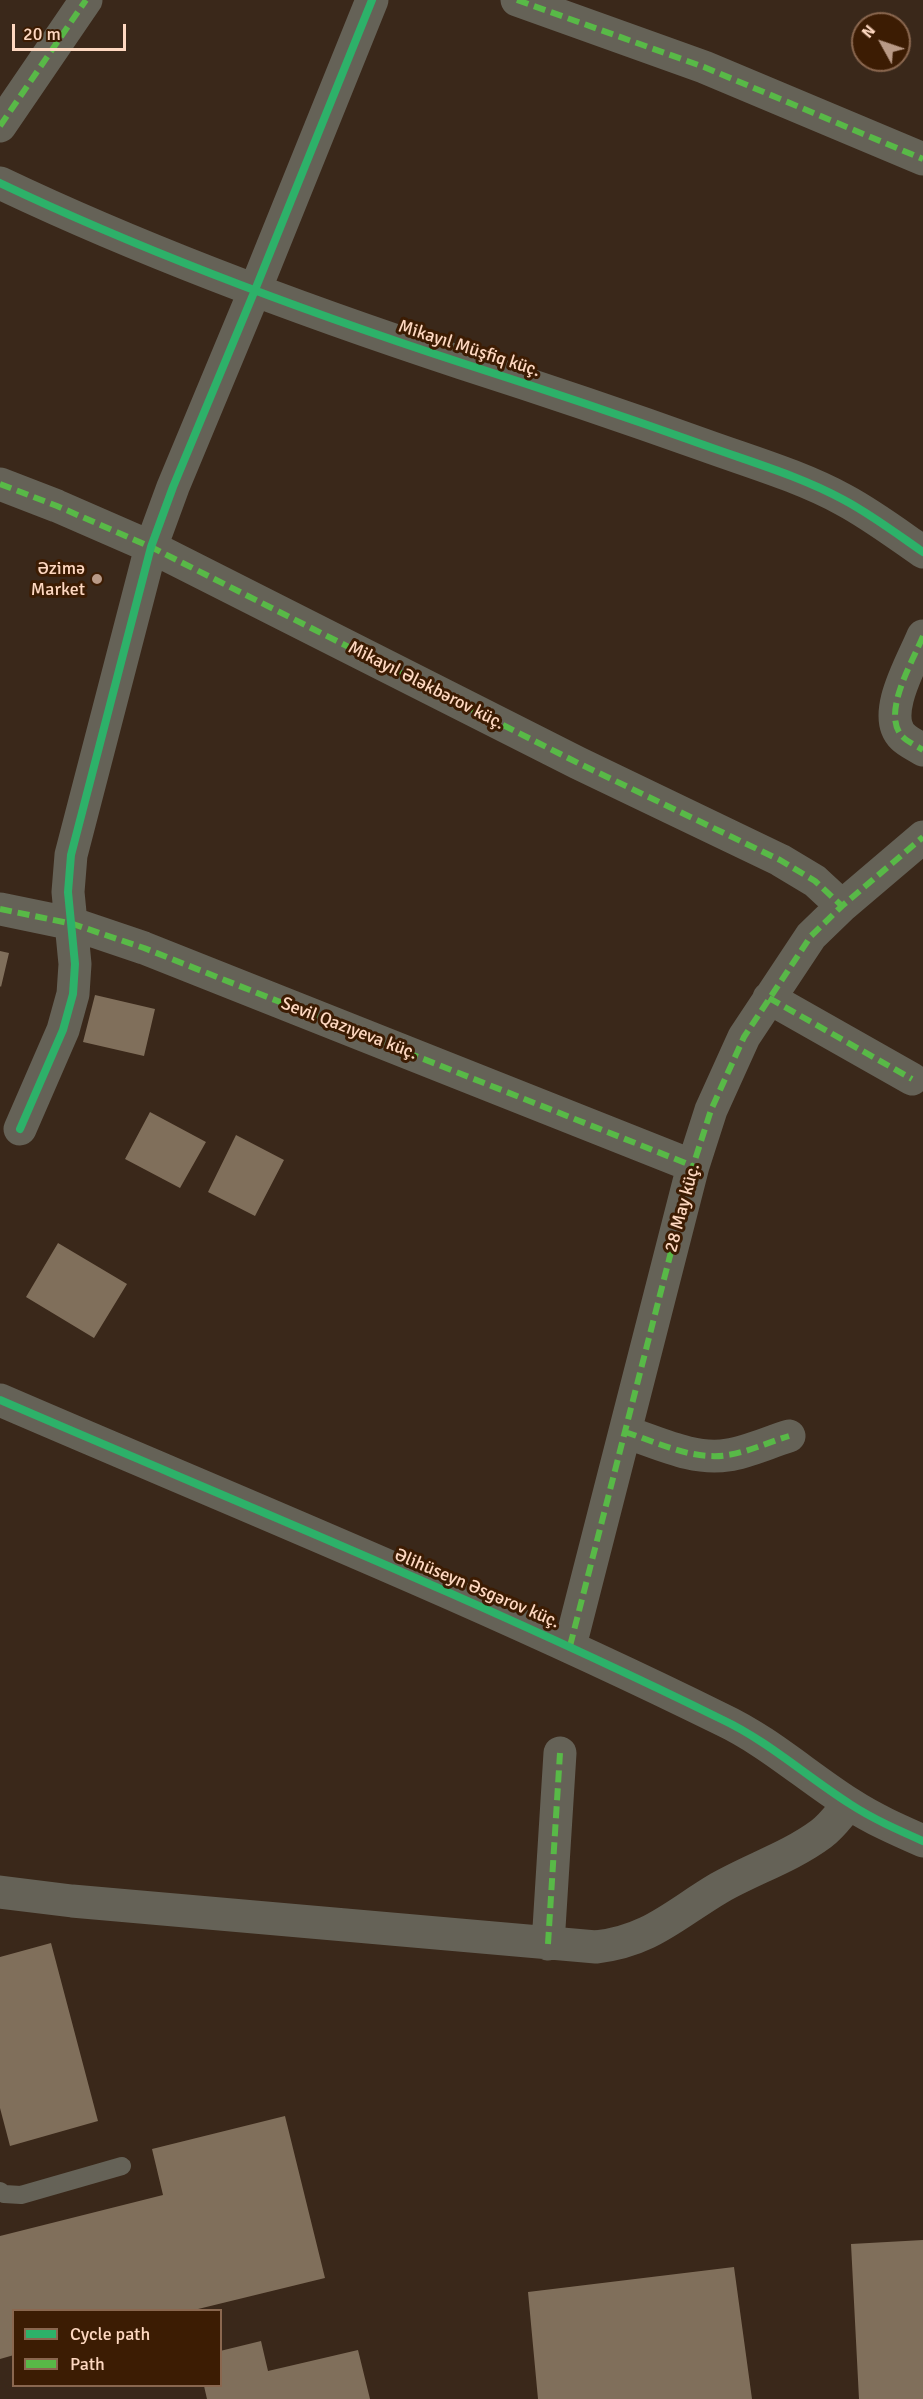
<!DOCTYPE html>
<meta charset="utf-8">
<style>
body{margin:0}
#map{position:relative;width:923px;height:2399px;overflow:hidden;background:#3a281a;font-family:Signika,sans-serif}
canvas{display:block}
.legend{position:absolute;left:12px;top:2309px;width:210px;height:78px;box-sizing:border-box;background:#3c1c03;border:2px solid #8a674f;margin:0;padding:8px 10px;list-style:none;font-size:18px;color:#fed8c1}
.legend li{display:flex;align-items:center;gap:12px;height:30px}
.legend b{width:30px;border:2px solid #8a674f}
.north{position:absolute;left:851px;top:12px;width:60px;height:60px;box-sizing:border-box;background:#3c1c03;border:2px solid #8a674f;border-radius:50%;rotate:310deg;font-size:16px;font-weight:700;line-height:24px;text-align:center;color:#fed8c1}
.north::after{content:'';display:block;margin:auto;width:21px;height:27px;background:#b99a87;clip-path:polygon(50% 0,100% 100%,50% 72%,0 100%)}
.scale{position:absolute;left:12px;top:24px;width:114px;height:27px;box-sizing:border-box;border:3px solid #fed8c1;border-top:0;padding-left:8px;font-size:18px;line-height:21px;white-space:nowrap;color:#fed8c1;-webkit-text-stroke:4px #3c1c03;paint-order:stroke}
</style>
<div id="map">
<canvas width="923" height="2399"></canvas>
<ul class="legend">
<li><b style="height:8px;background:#2db169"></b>Cycle path</li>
<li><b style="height:8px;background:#58b947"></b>Path</li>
</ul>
<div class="north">N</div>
<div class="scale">20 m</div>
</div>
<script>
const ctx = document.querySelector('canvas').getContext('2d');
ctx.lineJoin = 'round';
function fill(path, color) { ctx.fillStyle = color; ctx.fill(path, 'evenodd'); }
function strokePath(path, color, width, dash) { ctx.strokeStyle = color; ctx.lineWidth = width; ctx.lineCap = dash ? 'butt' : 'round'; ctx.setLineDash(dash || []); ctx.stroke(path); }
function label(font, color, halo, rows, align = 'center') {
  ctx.font = font + ' Signika,sans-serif'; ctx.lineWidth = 6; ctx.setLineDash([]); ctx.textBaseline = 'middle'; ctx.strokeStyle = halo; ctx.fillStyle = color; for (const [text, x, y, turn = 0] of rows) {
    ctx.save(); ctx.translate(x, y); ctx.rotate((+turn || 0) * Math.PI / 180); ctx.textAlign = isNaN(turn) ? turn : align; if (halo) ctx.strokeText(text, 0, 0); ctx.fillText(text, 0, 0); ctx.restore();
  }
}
fill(new Path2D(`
 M0,951L9,953L1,987L0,986Z
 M95,995L155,1009L144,1056L83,1042Z
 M150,1112L206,1142L180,1188L125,1159Z
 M236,1135L284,1160L255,1216L208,1192Z
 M58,1243L127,1284L94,1338L26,1297Z
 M51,1943L98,2121L10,2146L0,2108V1957Z
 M285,2116L325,2278L194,2310H14V2355L0,2359V2236L163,2195L152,2149Z
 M923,2240V2399H859L851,2244Z
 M734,2267L752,2399H538L528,2292Z
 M261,2341L268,2371L358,2350L370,2399H207L204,2386H220V2351Z`), '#806f5b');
strokePath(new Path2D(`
 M0,2191L4,2194L21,2195L122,2166`), '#656257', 18);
strokePath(new Path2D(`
 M517,0L704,67L923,159
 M0,126L86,0
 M0,183C147,253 307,312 462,363C543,389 623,416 704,445C751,462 800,476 844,500C872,515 897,534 923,552
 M0,484L57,506L151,547L578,763L780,860L815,881L842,906
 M923,636C913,661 880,715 903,737C908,742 917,746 923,750
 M0,909L73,924L144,948L693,1166
 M769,998L912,1079
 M20,1129L63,1030L73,994L75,964L68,892L71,855L151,547L173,487L255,290L372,0
 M0,1400C241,1504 486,1603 721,1719C768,1741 806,1776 850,1804C873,1819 898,1830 923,1841
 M625,1432C657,1442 693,1461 728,1455C748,1452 769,1442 789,1436
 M570,1646L693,1166L711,1110L744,1037L811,936L842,906L923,837
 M0,1892L72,1901L596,1947C650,1941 675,1914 719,1888C752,1869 790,1857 821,1834C832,1826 840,1814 849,1804
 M548,1944L560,1753`), '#656257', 33);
strokePath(new Path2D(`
 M517,0L704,67L923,159
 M0,126L86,0
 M0,484L57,506L151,547L578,763L780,860L815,881L842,906
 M923,636C913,661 880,715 903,737C908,742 917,746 923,750
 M0,909L73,924L144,948L693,1166
 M769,998L912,1079
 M625,1432C657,1442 693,1461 728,1455C748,1452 769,1442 789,1436
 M570,1646L693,1166L711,1110L744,1037L811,936L842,906L923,837
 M548,1944L560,1753`), '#58b947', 6, [12, 6]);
strokePath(new Path2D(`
 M0,183C147,253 307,312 462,363C543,389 623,416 704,445C751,462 800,476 844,500C872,515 897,534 923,552
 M20,1129L63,1030L73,994L75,964L68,892L71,855L151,547L173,487L255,290L372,0
 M0,1400C241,1504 486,1603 721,1719C768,1741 806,1776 850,1804C873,1819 898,1830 923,1841`), '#2db169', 8);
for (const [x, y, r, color] of [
 [97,579,6,"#b99a87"]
]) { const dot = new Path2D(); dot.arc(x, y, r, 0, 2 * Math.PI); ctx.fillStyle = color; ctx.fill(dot); strokePath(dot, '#3c1c03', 2); }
label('18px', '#fed8c1', '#3c1c03', [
 ["Mikayıl Müşfiq küç.",469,349,18],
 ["Mikayıl Ələkbərov küç.",426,686,27],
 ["Sevil Qazıyeva küç.",349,1029,21],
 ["28 May küç.",683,1208,-75],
 ["Əlihüseyn Əsgərov küç.",477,1589,23]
]);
label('18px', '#fed8c1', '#3c1c03', [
 ["Əzimə",85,569],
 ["Market",85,590]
], 'right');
</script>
